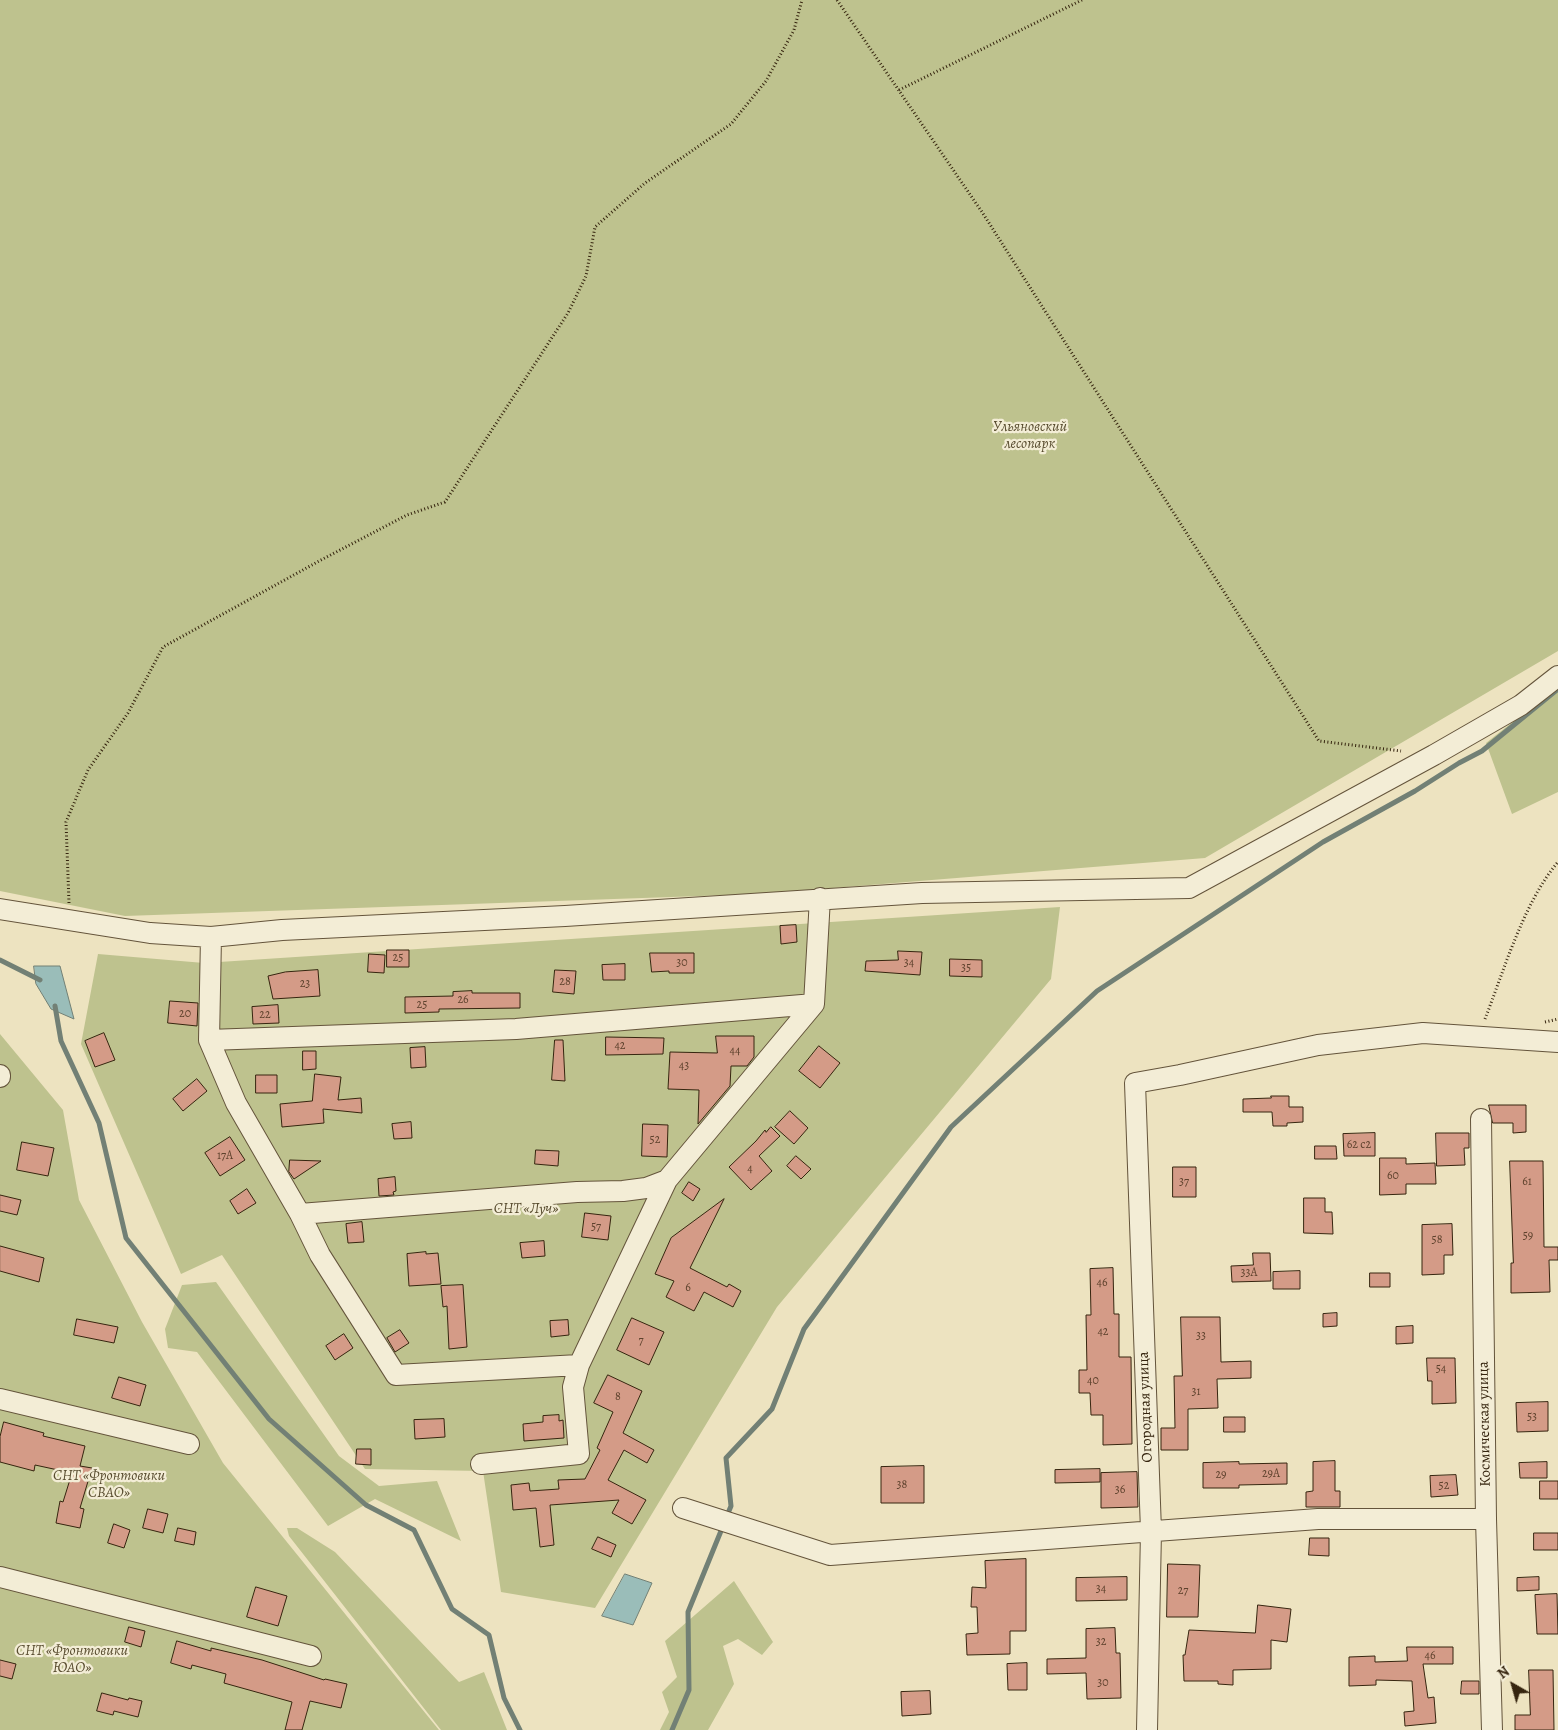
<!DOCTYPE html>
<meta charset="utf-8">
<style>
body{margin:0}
#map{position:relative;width:1558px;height:1730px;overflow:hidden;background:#ede3c0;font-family:Alegreya,serif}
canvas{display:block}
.north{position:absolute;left:1488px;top:1660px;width:50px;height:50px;-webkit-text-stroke:4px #f3edd6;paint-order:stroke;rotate:322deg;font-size:14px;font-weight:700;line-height:20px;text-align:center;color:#36250f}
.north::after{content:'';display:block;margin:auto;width:18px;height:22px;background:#36250f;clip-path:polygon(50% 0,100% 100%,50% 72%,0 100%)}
</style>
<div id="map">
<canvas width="1558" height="1730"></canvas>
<div class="north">N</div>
</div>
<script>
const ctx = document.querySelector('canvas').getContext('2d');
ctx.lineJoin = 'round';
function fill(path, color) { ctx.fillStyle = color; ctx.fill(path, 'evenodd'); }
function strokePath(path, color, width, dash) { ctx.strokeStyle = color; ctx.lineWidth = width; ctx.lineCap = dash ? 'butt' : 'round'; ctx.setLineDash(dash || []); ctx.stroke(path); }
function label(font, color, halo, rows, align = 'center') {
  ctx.font = font + ' Alegreya,serif'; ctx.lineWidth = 4.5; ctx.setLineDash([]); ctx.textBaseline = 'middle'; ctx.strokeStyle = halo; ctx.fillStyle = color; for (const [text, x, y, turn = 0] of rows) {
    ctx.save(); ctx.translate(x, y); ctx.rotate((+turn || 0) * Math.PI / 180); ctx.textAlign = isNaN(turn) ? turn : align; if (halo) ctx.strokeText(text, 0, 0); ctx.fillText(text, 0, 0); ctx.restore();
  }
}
fill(new Path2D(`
 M0,0H1558V651L1205,858L758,894L125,916L0,891Z
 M1558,684V792L1512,814L1486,743L1533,706Z
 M1060,907L1051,979L777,1307L595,1608L501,1592L483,1471L365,1469L222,1255L181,1274L81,1044L98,954L204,963Z
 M0,1034L63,1110L79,1200L142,1322L223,1463L439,1730H0Z
 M216,1282L339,1456L379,1486L437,1481L461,1541L375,1499L328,1526L197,1352L168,1348L165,1329L182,1285Z
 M287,1528H297L335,1552L459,1682L484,1672L507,1730H441L289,1536Z
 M734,1581L773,1642L762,1655L738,1639L723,1646L734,1684L708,1730H660L669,1712L662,1692L677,1677L665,1641Z`), '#bec28e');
const water = new Path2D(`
 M34,966H60L74,1019L51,1009L36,984Z
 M625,1574L652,1583L633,1625L602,1616Z`);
fill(water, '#9abdb9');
strokePath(water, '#728075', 1);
strokePath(new Path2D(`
 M0,960L40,980
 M55,1006L61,1041L99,1123L126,1238L269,1419L366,1505L414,1530L452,1609L489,1635L504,1698L520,1730
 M726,1518L731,1506L726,1458L772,1409L804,1329L951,1127L1097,991L1323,842L1415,791L1459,763L1482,751L1558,689
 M672,1730L689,1690L688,1612L723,1526`), '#728075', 5);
const building = new Path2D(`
 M796,925L797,942L781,944L780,926Z
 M387,950H409V967H387Z
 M898,951L922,952L920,975L865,971L866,961L898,960Z
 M650,953H694V973H669V971L652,972Z
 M369,954L385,955L384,973L368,972Z
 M950,959L982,960V977L950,976Z
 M625,964V980H603L602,965Z
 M318,970L320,996L273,999L268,976L285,972Z
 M555,970L576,971L574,994L553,992Z
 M472,991V993H520V1008L439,1009V1012L405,1013V997L453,996V992Z
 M170,1001L198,1003L197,1026L168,1023Z
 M278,1005L279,1023L253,1024L252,1007Z
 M104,1033L115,1060L95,1067L85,1041Z
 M716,1036H754V1057L747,1066H731L730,1086L698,1124L699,1090L668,1089L670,1052L717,1053Z
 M606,1037L664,1038L663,1054L606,1055Z
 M555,1040H563L565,1081L552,1080Z
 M819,1046L840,1063L820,1088L799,1071Z
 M425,1047L426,1067L411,1068L410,1048Z
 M303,1051H316V1069L303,1070Z
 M315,1074L341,1077L338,1100L361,1098L362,1113L323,1109L324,1123L282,1127L280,1104L312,1101Z
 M256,1075H277V1093H256Z
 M197,1079L207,1091L183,1111L173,1099Z
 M1271,1096H1289V1107H1303V1122L1287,1123V1126H1273L1272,1112H1243V1099L1271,1098Z
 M1489,1105H1526V1132L1513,1133V1123H1493Z
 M790,1111L808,1128L794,1144L775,1127Z
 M411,1122L412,1138L394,1139L392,1124Z
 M643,1124L668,1125L667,1157L642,1156Z
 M771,1127L780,1136L759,1156L772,1171L751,1190L729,1167L756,1141L765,1130L766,1132Z
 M1375,1133V1156H1344L1343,1134Z
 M1436,1133H1469V1148H1464L1465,1165L1437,1166Z
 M230,1137L245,1160L220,1176L205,1153Z
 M22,1142L54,1148L48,1176L17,1170Z
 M1315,1146H1336L1337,1159H1315Z
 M536,1150L559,1151L558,1166L535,1164Z
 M796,1156L811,1169L801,1179L787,1166Z
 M1380,1158H1406V1164L1435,1163L1436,1184H1406V1194L1380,1195Z
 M290,1160L321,1161L294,1179L289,1172Z
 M1510,1161H1543L1544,1247H1558V1260H1549L1550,1292L1511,1293V1263H1513Z
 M1173,1167H1196V1197H1173Z
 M395,1177L396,1191L393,1192L394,1195L379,1196L378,1179Z
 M689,1182L700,1189L693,1201L682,1193Z
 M247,1189L256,1203L238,1214L230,1201Z
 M0,1195L21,1200L17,1215L0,1211Z
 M1304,1198H1325V1212H1332L1333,1234L1304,1233Z
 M724,1199L690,1268L727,1287L729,1284L741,1291L733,1307L704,1292L694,1311L666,1297L674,1281L655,1274L671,1238Z
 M585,1213L611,1216L608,1240L582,1237Z
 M362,1222L364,1242L348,1243L346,1224Z
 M1452,1224L1453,1255H1444V1274L1422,1275V1225Z
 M544,1241L545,1256L522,1258L520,1243Z
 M0,1246L44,1258L39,1282L0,1271Z
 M426,1252V1254L438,1253L441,1284L409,1286L407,1254Z
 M1253,1253H1270L1271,1281L1232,1282L1231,1266L1253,1265Z
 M1113,1268L1114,1314H1119V1357H1131L1132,1444L1103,1445V1415H1091L1090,1393H1079V1370H1087L1086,1315H1091L1090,1269Z
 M1300,1271V1289H1273V1272Z
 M1370,1273H1390V1287H1370Z
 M463,1285L467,1347L449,1349L447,1306L443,1307L441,1286Z
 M1337,1313V1326L1323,1327V1314Z
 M1181,1317H1220L1221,1362L1251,1361V1378L1217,1379L1218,1408L1188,1409V1450H1161V1428H1175L1174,1376H1182Z
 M632,1318L664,1332L649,1365L617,1350Z
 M77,1319L118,1327L114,1343L74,1335Z
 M568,1320L569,1335L551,1337L550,1321Z
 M1413,1326V1343L1396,1344V1327Z
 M400,1330L409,1343L395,1352L387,1338Z
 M344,1334L353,1348L335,1360L326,1346Z
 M1427,1358H1455L1456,1403L1432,1404V1381H1428Z
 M608,1375L642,1391L623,1433L654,1450L647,1463L624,1450L608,1480L646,1500L632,1524L612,1513L619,1500L550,1505L554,1545L540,1547L536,1508L513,1510L511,1485L529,1483L530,1491L559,1489L558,1480L585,1479L600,1450L597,1448L613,1412L594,1403Z
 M119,1377L146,1385L140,1406L112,1398Z
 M1548,1402V1431L1517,1432L1516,1403Z
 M559,1415V1421L563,1420L564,1438L524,1441L523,1424L543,1422V1416Z
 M1224,1417H1245V1432H1224Z
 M444,1419L445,1437L415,1439L414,1420Z
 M4,1422L44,1433L43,1436L85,1446L80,1466L92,1468L80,1508L84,1509L80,1528L56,1523L60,1501L63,1502L72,1473L35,1465L34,1471L0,1462V1437Z
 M357,1449H371V1465L356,1464Z
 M1335,1461V1491H1340V1507H1306V1492L1313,1491V1462Z
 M1239,1462V1464L1287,1463V1484L1239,1485V1488H1203V1463Z
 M1547,1462V1478H1520L1519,1463Z
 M924,1466V1503H881V1467Z
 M1100,1469V1482L1055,1483V1470Z
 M1137,1472L1138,1507L1101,1508V1473Z
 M1456,1475L1458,1495L1431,1497L1430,1476Z
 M1540,1481H1558V1499H1540Z
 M148,1509L168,1514L163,1533L143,1528Z
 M114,1524L130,1530L124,1548L108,1543Z
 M178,1528L196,1532L194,1545L175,1541Z
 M1534,1533H1558V1550H1534Z
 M598,1537L616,1545L611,1557L592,1549Z
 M1310,1538H1329V1556L1309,1555Z
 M1026,1559V1631H1010V1654L967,1655L966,1634L978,1633L977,1607H971L972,1587L986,1588L985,1561Z
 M1168,1564L1200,1565L1198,1617H1167Z
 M1127,1577V1600L1076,1601V1578Z
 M1539,1577V1590L1517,1591V1578Z
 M256,1587L287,1596L278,1626L247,1617Z
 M1557,1594L1558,1634H1537L1535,1595Z
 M1258,1605L1291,1609L1287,1642L1271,1640V1669L1233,1670V1685L1218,1684V1681H1184L1183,1655H1185L1189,1630L1255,1633Z
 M129,1627L145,1631L141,1647L125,1642Z
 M1115,1628L1116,1653H1120L1121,1698L1087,1699L1086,1673L1047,1674V1659L1086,1658V1629Z
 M177,1641L211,1651V1648L262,1660L324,1680L325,1679L347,1684L341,1708L310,1701L302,1730H285L292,1702L224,1683L226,1674L192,1665L191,1669L171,1663Z
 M1407,1647H1453V1664H1423L1428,1698L1434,1697L1436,1723L1405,1726L1404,1712L1414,1711L1412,1681L1376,1680V1685L1349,1686V1657L1375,1656V1662L1407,1661Z
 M0,1660L16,1664L12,1679L0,1676Z
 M1027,1663V1690H1008L1007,1664Z
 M1529,1670H1553L1554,1730H1515V1715H1530Z
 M1462,1681H1479V1694H1461Z
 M930,1691L931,1714L902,1716L901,1692Z
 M102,1693L128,1700L129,1698L142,1701L138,1717L114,1711L113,1715L97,1711Z`);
fill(building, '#d49b87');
strokePath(building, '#36250f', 1);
const minor = new Path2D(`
 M0,909L150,933L211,937L282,930L565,916L922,893L1189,888L1434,755L1521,705L1558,676
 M211,937L209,1040L236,1103L300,1214L320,1255L396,1375L579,1365L667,1180L814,1004L820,898
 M209,1040L516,1029L814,1004
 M0,1075V1077
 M1481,1119L1486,1519L1492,1730
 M300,1214L577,1192L623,1191L646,1188L667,1180
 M0,1399L189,1444
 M481,1464L579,1454L573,1387L579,1365
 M683,1508L830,1555L1318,1519H1486
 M0,1577L311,1656
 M1147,1730L1151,1531L1135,1083L1180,1075L1318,1045L1423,1033L1558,1042`);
strokePath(minor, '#64543b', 22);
strokePath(new Path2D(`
 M837,0L982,212L1319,741L1401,751
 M899,90L1082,0
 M69,903L66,822L88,770L128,713L163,647L321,560L407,515L445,502L568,313L586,276L595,227L645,183L731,124L766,81L794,30L802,0
 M1485,1019C1504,970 1524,902 1558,862
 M1545,1022L1558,1019`), '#36250f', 3, [1, 2.5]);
strokePath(minor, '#f3edd6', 20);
label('12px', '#5e422d', null, [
 ["25",398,958],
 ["30",682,963],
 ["34",909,963],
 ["35",966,968],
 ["28",565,982],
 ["23",305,984],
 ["26",463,1000],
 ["25",422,1005],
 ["20",185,1014],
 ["22",265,1015],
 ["42",620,1046],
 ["44",735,1051],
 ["43",684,1066],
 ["52",655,1140],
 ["62 с2",1359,1145],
 ["17А",225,1156],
 ["4",750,1169],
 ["60",1393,1176],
 ["37",1184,1182],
 ["61",1527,1182],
 ["57",596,1227],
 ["59",1528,1236],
 ["58",1437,1240],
 ["33А",1249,1273],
 ["46",1102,1283],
 ["6",688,1288],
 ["42",1103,1332],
 ["33",1201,1336],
 ["7",641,1341],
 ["54",1441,1369],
 ["40",1093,1381],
 ["31",1196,1392],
 ["8",618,1397],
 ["53",1532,1417],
 ["29А",1271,1474],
 ["29",1221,1475],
 ["38",902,1485],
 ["52",1444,1486],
 ["36",1120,1490],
 ["34",1101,1589],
 ["27",1183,1591],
 ["32",1101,1642],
 ["46",1430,1656],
 ["30",1103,1683]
]);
label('italic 15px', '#584c2f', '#f3edd6', [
 ["Ульяновский",1030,427],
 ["лесопарк",1030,444],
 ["СНТ «Луч»",526,1209],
 ["СНТ «Фронтовики",109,1476],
 ["СВАО»",109,1493],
 ["СНТ «Фронтовики",72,1651],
 ["ЮАО»",72,1668]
]);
label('15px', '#36250f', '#f3edd6', [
 ["Огородная улица",1146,1407,-92],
 ["Космическая улица",1485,1424,-91]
]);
</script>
